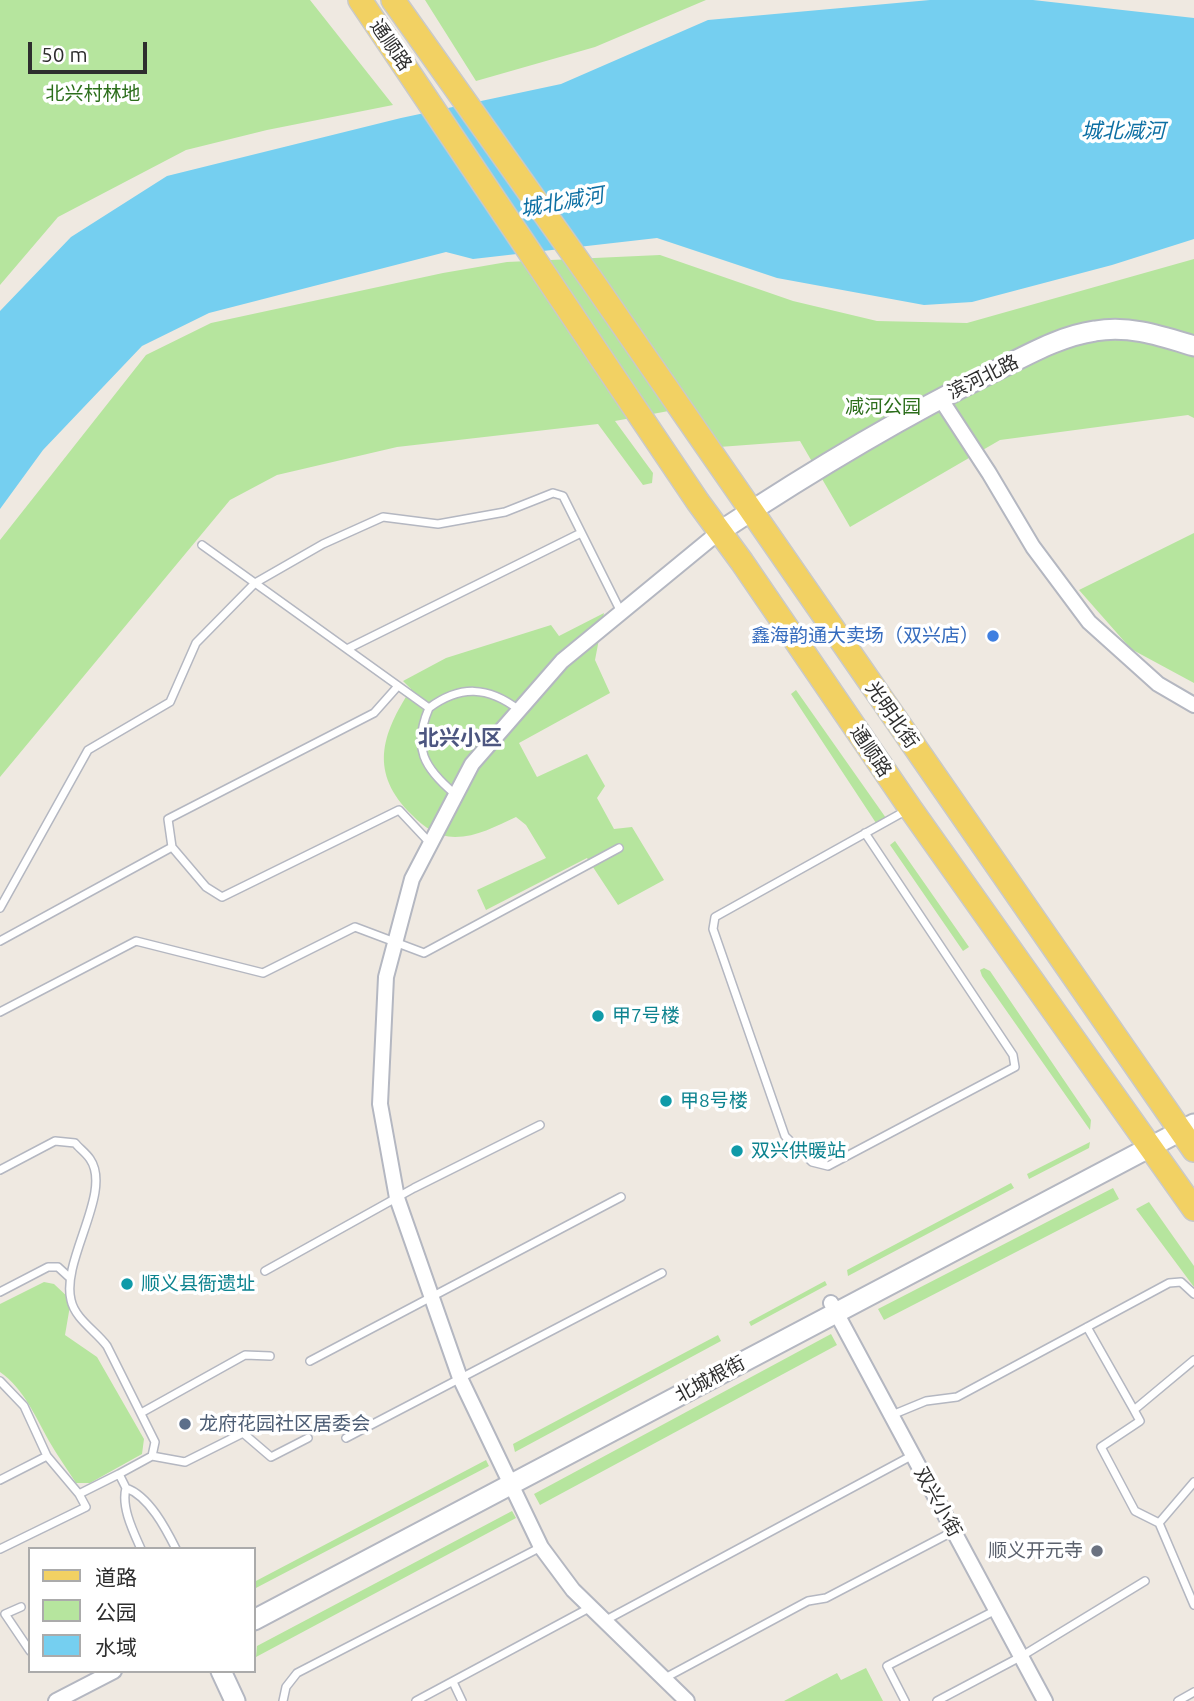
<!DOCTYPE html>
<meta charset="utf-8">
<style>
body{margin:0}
#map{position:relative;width:1194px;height:1701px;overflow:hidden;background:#efe9e1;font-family:Ubuntu,"Noto Sans SC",sans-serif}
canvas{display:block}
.legend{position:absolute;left:28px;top:1547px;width:228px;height:126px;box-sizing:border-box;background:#fff;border:2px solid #ababab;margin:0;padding:9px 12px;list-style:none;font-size:21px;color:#2e2e2e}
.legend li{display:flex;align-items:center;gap:14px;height:35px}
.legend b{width:35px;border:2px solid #ababab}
.scale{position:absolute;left:28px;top:42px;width:119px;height:32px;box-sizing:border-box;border:4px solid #2e2e2e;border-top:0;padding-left:9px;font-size:21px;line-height:24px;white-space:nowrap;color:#2e2e2e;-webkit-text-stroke:5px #fff;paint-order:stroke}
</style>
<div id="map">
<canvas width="1194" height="1701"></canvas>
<ul class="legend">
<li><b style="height:9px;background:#f2d163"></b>道路</li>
<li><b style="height:19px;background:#b6e59e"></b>公园</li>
<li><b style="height:19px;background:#75cff0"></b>水域</li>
</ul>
<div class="scale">50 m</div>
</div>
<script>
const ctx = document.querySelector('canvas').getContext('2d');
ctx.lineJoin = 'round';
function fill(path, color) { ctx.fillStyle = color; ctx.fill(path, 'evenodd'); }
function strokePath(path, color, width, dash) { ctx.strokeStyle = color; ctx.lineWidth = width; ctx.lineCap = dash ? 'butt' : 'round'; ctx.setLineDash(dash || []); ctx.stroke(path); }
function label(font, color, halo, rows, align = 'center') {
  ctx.font = font + ' Ubuntu,"Noto Sans SC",sans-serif'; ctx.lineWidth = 7; ctx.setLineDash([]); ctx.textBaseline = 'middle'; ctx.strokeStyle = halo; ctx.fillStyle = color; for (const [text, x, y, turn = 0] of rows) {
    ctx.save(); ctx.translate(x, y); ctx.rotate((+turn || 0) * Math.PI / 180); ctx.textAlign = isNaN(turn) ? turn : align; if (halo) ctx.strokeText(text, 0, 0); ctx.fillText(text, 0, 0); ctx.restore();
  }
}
fill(new Path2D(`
 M0,0H310L393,105L267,130L186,150L58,217L0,285Z
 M425,0H706L595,47L476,81Z
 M660,255L793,301L877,321L967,323L1194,259V418L1188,415L1000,440L850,527L800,441L719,447L690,407L615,421L653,473L652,483L643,485L598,424L397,447L277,475L230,500L0,777V540L146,355L211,323L443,273L507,262Z
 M1194,533V683L1131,649L1079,590Z
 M604,613L595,660L610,693L519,743L537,777L587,754L605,786L597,798L614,829L632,827L664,880L618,905L587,858L486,910L477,890L546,858L526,825L516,817C496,826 477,837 455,837C437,837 424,827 412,815C369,773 381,735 411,689L403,681L446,658L551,625L559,636Z
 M796,690L886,818L876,823L791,694Z
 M895,841L969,947L963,951L890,845Z
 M984,968L990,971L1091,1120L1090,1130L982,976L980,970Z
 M1090,1142L1089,1148L1029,1179L1027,1174Z
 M1011,1183L1014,1188L848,1276L847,1270Z
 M1113,1188L1119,1199L884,1320L878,1309Z
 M1149,1202L1194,1266V1287L1136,1209Z
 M825,1281L827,1285L751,1326L749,1322Z
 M44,1282L54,1284L71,1300L65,1335L97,1357L144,1439L142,1454L90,1483H76C67,1469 57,1455 49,1441C35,1416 24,1389 0,1372V1304Z
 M831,1334L837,1345L540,1505L534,1494Z
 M718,1335L721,1341L515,1452L513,1444Z
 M486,1460L489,1466L254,1589V1582Z
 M512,1511L516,1518L256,1657L257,1646Z
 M866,1668L883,1701H784L837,1673L841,1680Z`), '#b6e59e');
fill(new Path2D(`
 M930,0H1033L1194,18V239L1112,265L972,302L924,305L777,278L657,238L473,259L446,252L209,313L142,346L43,450L0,509V311L71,237L167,176L401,118L561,84L708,20Z`), '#75cff0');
const service = new Path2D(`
 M202,545L429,708C412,748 424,768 455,794
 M347,649L581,533
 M429,708C460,685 488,686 519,710
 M865,833L1013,1055L1015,1067L828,1166L812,1162L785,1136L713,929L715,917L907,810
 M172,847L206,887L222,897L399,810L430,843
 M0,908L88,750L170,702L196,643L255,583L323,544L383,517L438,524L505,512L553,493L563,496L621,612
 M0,941L172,847L168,819L374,713L398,686
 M0,1012L136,941L263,973L355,927L424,953L619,848
 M0,1170L55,1141L75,1143C79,1148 86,1153 90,1159C113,1192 61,1260 71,1300C75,1319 96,1331 107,1346L155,1442L152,1456L119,1474L126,1488
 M265,1271L414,1188L540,1125
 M0,1292L48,1267H58L70,1278
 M1087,1327L1134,1410L1194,1360
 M310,1361L621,1197
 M0,1381L24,1406L47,1456
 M1134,1410L1140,1421L1101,1447L1135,1511L1159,1523
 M141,1413L245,1355L270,1356
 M892,1415L926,1401L957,1397L1169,1283L1181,1282L1194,1294
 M346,1438L662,1273
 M152,1456L185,1462L243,1433L271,1457L308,1438
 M0,1480L47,1456L79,1494L119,1474
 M1194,1482L1159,1523L1194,1605
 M0,1549L86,1507L79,1494
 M141,1549C133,1531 121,1507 126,1488C149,1496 166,1529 176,1549
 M21,1607L5,1614L30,1651
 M606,1620L913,1455
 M665,1678L808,1601L826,1598L954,1531
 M453,1682L462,1701
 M283,1701L286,1687L297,1673L541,1547
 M416,1701L591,1607
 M905,1701L887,1666L996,1610
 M937,1701L1022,1656L1145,1581
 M1178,1701L1194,1692`);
const minor = new Path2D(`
 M940,398L989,473L1033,547L1089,622L1158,684L1194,705
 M831,1303L1045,1701
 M56,1701L114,1671
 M687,1701L573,1590L541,1547L460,1378L397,1198L380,1104L386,977L412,879L472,764L562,661L719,532`);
const tertiary = new Path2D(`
 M719,532C807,474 897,419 991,373C1024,357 1059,336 1095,331C1130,325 1161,336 1194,346
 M254,1620L1194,1124
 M221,1671L235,1701`);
const primary = new Path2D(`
 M360,0L698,502L742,562L910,808L1194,1209
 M393,0L591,279L1194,1150`);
strokePath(service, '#b4b7c1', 10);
strokePath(minor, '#b4b7c1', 18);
strokePath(tertiary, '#b4b7c1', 23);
strokePath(primary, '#c9c9c9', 26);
strokePath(service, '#fff', 7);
strokePath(minor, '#fff', 14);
strokePath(tertiary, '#fff', 19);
strokePath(primary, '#f2d163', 23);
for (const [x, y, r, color] of [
 [993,636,7,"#3f7fe0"],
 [598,1016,7,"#0f9aa8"],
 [666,1101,7,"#0f9aa8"],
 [737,1151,7,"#0f9aa8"],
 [127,1284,7,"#0f9aa8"],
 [185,1424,7,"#5c6f8a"],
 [1097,1551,7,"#6b7280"]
]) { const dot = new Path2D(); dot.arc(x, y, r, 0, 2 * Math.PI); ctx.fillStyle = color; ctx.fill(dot); strokePath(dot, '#fff', 2.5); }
label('19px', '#2e2e2e', '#fff', [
 ["通顺路",391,45,55],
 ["滨河北路",983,377,-26],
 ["光明北街",892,715,55],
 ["通顺路",871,751,56],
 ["北城根街",710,1379,-28],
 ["双兴小街",938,1502,61]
]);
label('19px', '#2c6e1b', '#fff', [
 ["北兴村林地",93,94],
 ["减河公园",883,407]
]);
label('19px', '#366cbe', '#fff', [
 ["鑫海韵通大卖场（双兴店）",979,636]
], 'right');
label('19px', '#0d838f', '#fff', [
 ["甲7号楼",612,1016],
 ["甲8号楼",680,1101],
 ["双兴供暖站",751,1151],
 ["顺义县衙遗址",141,1284]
], 'left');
label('19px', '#4e5e75', '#fff', [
 ["龙府花园社区居委会",199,1424]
], 'left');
label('19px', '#5b616d', '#fff', [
 ["顺义开元寺",1083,1551]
], 'right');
label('italic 21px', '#0d6fa3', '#fff', [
 ["城北减河",1123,131],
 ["城北减河",562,202,-10]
]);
label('bold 21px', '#4d5680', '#fff', [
 ["北兴小区",460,738]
]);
</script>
